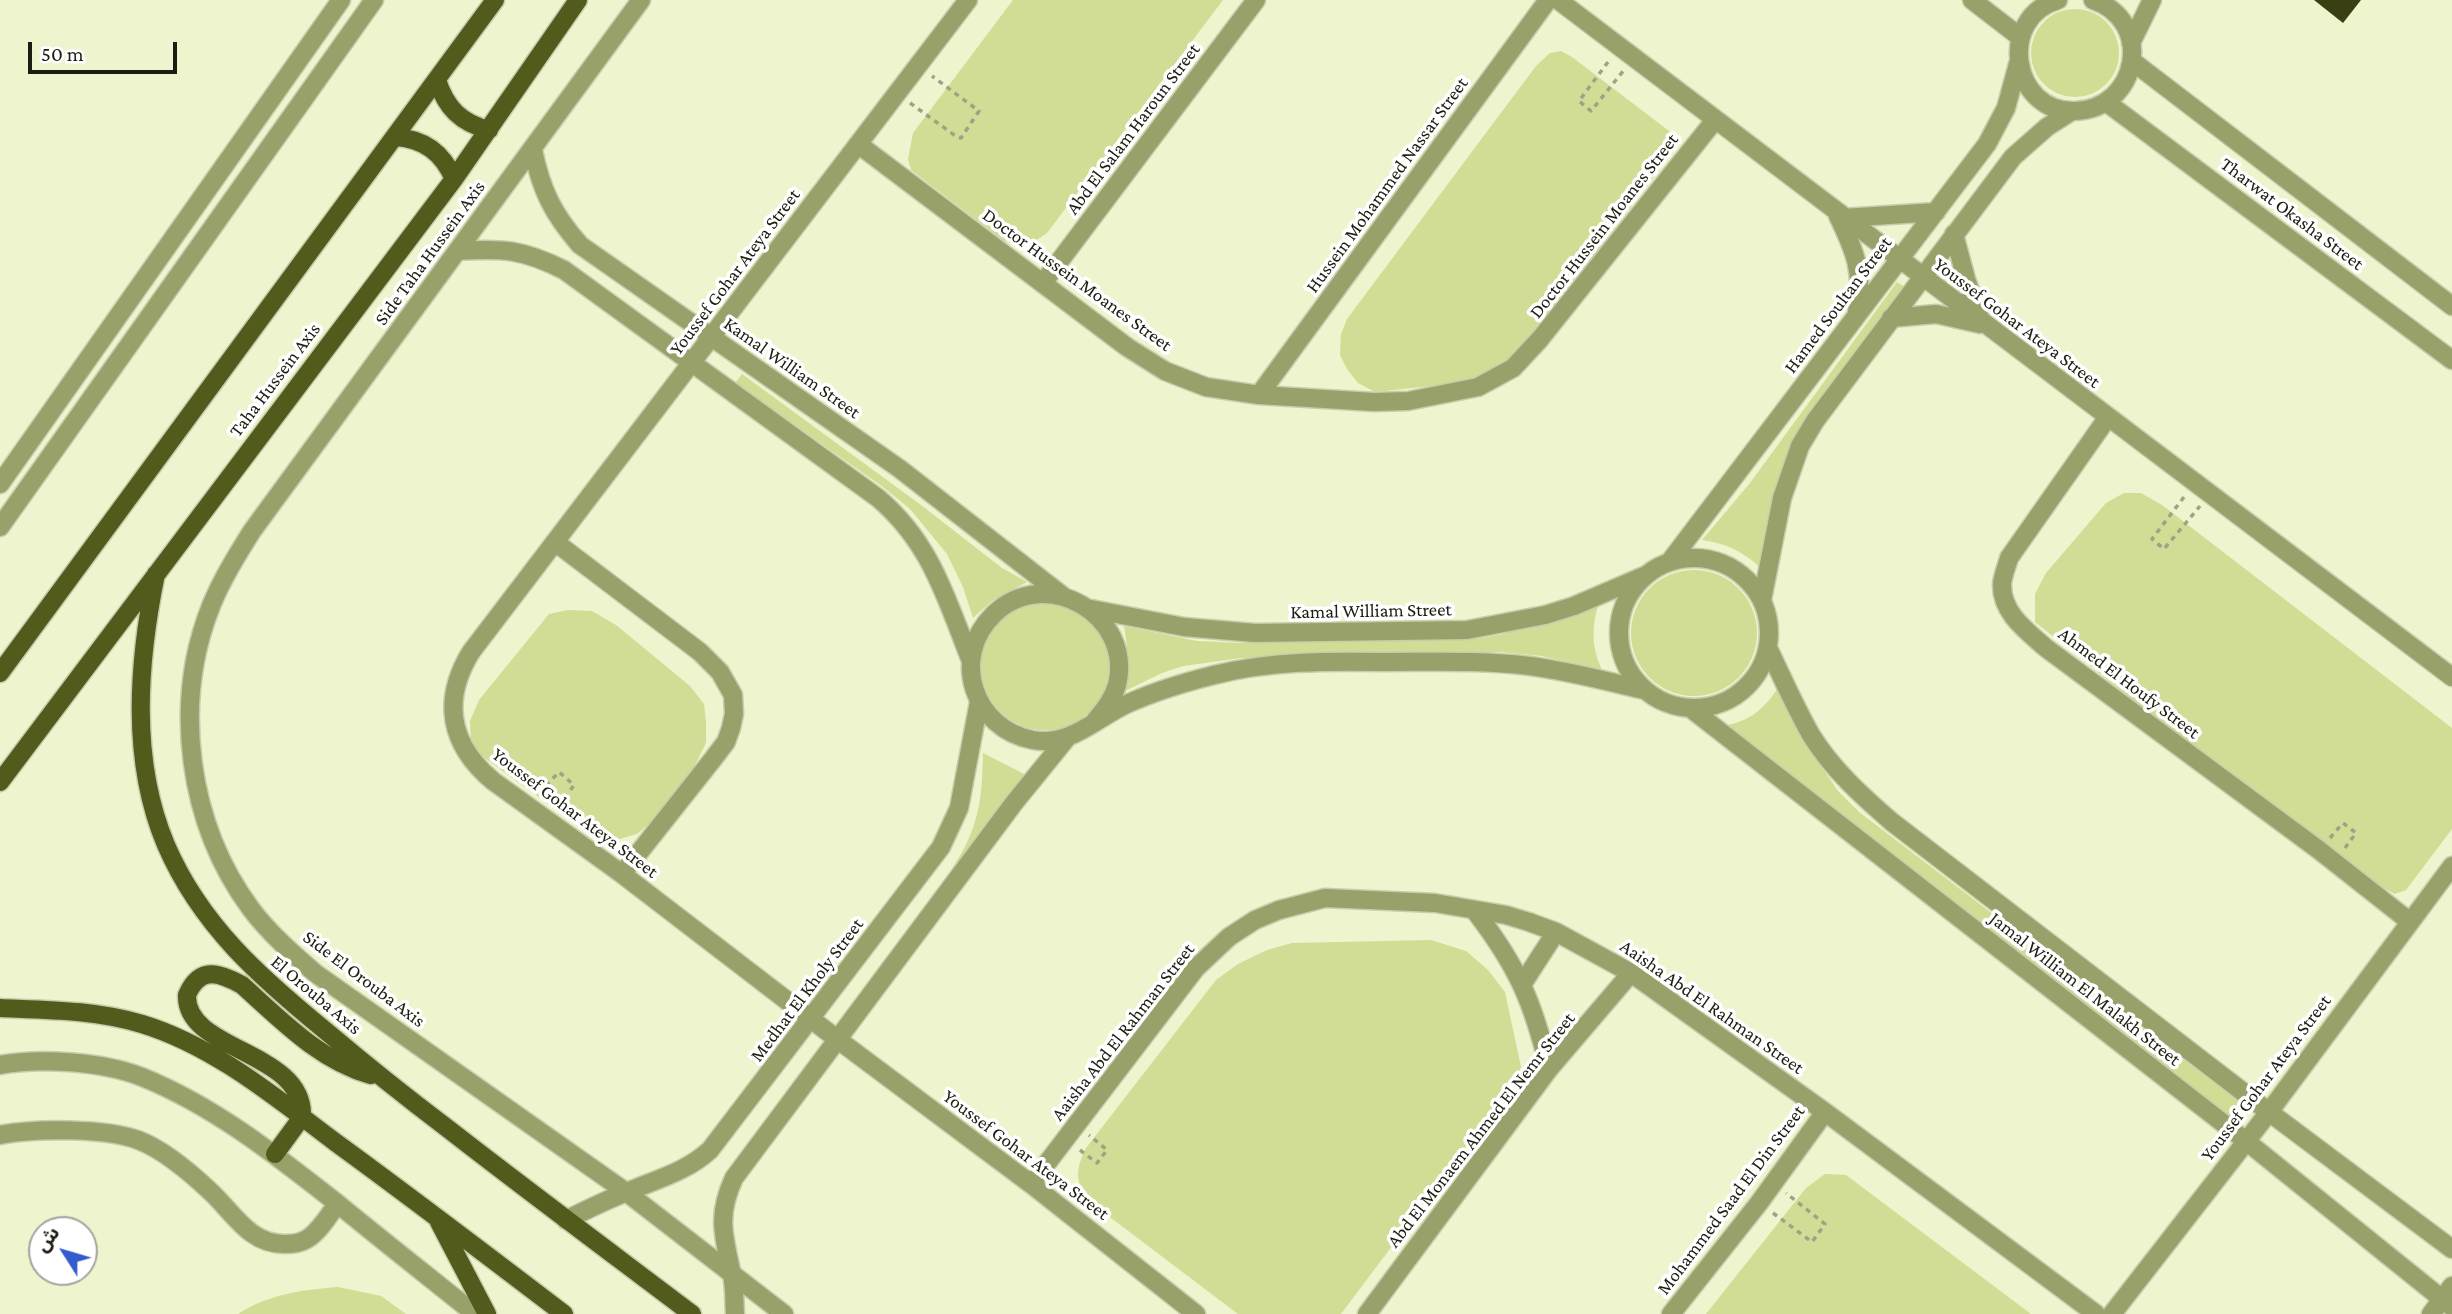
<!DOCTYPE html>
<meta charset="utf-8">
<style>
body{margin:0}
#map{position:relative;width:2452px;height:1314px;overflow:hidden;background:#edf4ce;font-family:"Crimson Pro","Noto Sans Arabic",serif}
canvas{display:block}
.north{position:absolute;left:28px;top:1216px;width:70px;height:70px;box-sizing:border-box;background:#fff;border:2px solid #a3a59f;border-radius:50%;rotate:307deg;font-size:19px;font-weight:700;line-height:28px;text-align:center;color:#1a1d0f}
.north::after{content:'';display:block;margin:auto;width:24px;height:32px;background:#335ccc;clip-path:polygon(50% 0,100% 100%,50% 72%,0 100%)}
.scale{position:absolute;left:28px;top:42px;width:149px;height:32px;box-sizing:border-box;border:4px solid #1a1d0f;border-top:0;padding-left:9px;font-size:21px;line-height:24px;white-space:nowrap;color:#1a1d0f;-webkit-text-stroke:5px #fff;paint-order:stroke}
</style>
<div id="map">
<canvas width="2452" height="1314"></canvas>
<div class="north">ش</div>
<div class="scale">50 m</div>
</div>
<script>
const ctx = document.querySelector('canvas').getContext('2d');
ctx.lineJoin = 'round';
function fill(path, color) { ctx.fillStyle = color; ctx.fill(path, 'evenodd'); }
function strokePath(path, color, width, dash) { ctx.strokeStyle = color; ctx.lineWidth = width; ctx.lineCap = dash ? 'butt' : 'round'; ctx.setLineDash(dash || []); ctx.stroke(path); }
function label(font, color, halo, rows, align = 'center') {
  ctx.font = font + ' "Crimson Pro",serif'; ctx.lineWidth = 7; ctx.setLineDash([]); ctx.textBaseline = 'middle'; ctx.strokeStyle = halo; ctx.fillStyle = color; for (const [text, x, y, turn = 0] of rows) {
    ctx.save(); ctx.translate(x, y); ctx.rotate((+turn || 0) * Math.PI / 180); ctx.textAlign = isNaN(turn) ? turn : align; if (halo) ctx.strokeText(text, 0, 0); ctx.fillText(text, 0, 0); ctx.restore();
  }
}
fill(new Path2D(`
 M1013,0H1223L1047,233C1032,244 1021,247 1004,241L911,170L908,159L913,133Z
 M2031 53a44 44 0 1 1 88 0a44 44 0 1 1-88 0Z
 M1561,51L1572,57L1669,131L1676,140L1672,153L1523,349L1507,363L1484,377L1460,383L1375,392L1358,383L1347,369L1340,355L1341,334L1347,319L1536,66L1550,53Z
 M1897,282L1908,289L1787,461L1770,507L1765,532L1762,569C1744,552 1726,543 1702,540L1750,483Z
 M742,374L921,505L1002,568L1027,582L992,601L973,618L963,587L947,554L910,509L883,487L735,383Z
 M2124,493H2141L2162,505L2452,728V829L2406,890L2395,894L2368,880L2153,716L2035,622V594L2046,573L2106,503Z
 M1631 633a63 63 0 1 1 126 0a63 63 0 1 1-126 0Z
 M1600,600C1591,624 1591,647 1602,670L1542,656L1501,652L1241,658L1183,666L1162,673L1123,692C1130,669 1128,650 1124,626L1197,641L1240,643L1475,639C1520,633 1558,617 1600,600Z
 M981 666a64 64 0 1 1 128 0a64 64 0 1 1-128 0Z
 M568,610L592,611L616,625L690,686L704,704L706,722V743L690,775L656,818L637,834L620,839L601,836L576,824L482,756L471,741L470,721L479,700L549,614Z
 M1782,682L1802,738L1838,791L1859,812L2246,1107L2235,1122L1717,727C1751,722 1764,710 1782,682Z
 M983,753L1034,779L958,872L952,869C979,827 982,802 983,753Z
 M1431,940L1466,951L1488,970L1505,992L1521,1067L1513,1085L1341,1314H1238L1086,1199C1075,1178 1076,1169 1086,1148L1216,980L1238,964L1267,950L1292,943Z
 M1825,1174L1846,1175L2031,1314H1706L1806,1188Z
 M338,1287L381,1296L406,1314H238C269,1294 302,1290 338,1287Z`), '#d1dc95');
fill(new Path2D(`
 M2314,0H2361L2343,23Z`), '#393f13');
const minor = new Path2D(`
 M641,0L252,531C237,555 222,579 211,606C172,704 188,824 251,909C269,933 292,953 315,973L626,1192L784,1314
 M968,0L471,652C441,701 450,745 493,781L622,874L837,1039L1031,1184L1196,1314
 M1558,0L2452,677
 M1972,0L2020,37
 M2058,0C1997,17 2011,113 2075,111C2139,109 2155,21 2093,0
 M2131,43L2152,0
 M2132,61L2452,306
 M2106,102L2452,360
 M858,144L1127,347L1165,371L1206,387L1259,395L1374,402L1408,401L1478,387L1513,368L1540,339L1715,120
 M533,150C541,190 553,214 580,245L900,469L1063,596
 M1838,216C1855,251 1864,273 1857,312
 M1843,218L1936,212
 M1954,234L1966,279L1981,321
 M457,251C502,248 522,249 564,270L878,498C931,543 946,598 971,661
 M1043,283L1256,0
 M1891,318L1936,314L1980,324
 M1259,395L1548,0
 M2108,417L2009,558C2007,566 2002,577 2002,585C2002,614 2027,631 2046,648L2319,850L2409,921
 M0,484L341,0
 M0,527L374,0
 M555,542L700,652L720,672L733,695L734,714L731,728L726,742L713,759L622,874
 M1619 633a75 75 0 1 1 150 0a75 75 0 1 1-150 0Z
 M1671,560L1987,144L2006,108L2018,64
 M1762,600L1782,498L1800,446L1815,421L2013,157L2047,127L2072,111
 M1091,609L1184,627L1255,633L1467,630L1545,615L1574,606L1644,576
 M1768,648C1782,677 1795,707 1811,735C1832,769 1862,796 1892,822L2269,1112L2452,1249
 M1690,708L2246,1141L2452,1307
 M1095,721C1104,710 1113,699 1117,685C1134,615 1045,564 994,614C949,658 974,729 1033,740C1071,747 1097,717 1129,703C1156,691 1186,682 1214,675C1269,661 1327,661 1383,662C1432,662 1482,660 1530,666C1569,671 1606,681 1644,690
 M1475,911C1517,966 1533,1001 1549,1069
 M1523,983L1556,932
 M0,1065C40,1057 104,1062 142,1077C214,1106 277,1156 338,1204C383,1241 429,1277 475,1314
 M0,1135C34,1128 106,1128 138,1140C165,1150 192,1174 212,1193C234,1214 250,1244 284,1244C291,1244 300,1243 305,1240C318,1234 329,1215 337,1204
 M1031,1184L1196,968L1229,937L1255,920L1279,910L1325,898L1435,903L1506,915L1529,922L1556,932L1631,973L1825,1112L2096,1314
 M566,1220C586,1210 606,1200 627,1192C657,1179 686,1172 710,1150L941,847L959,808L979,702
 M735,1314C734,1301 735,1288 732,1275C724,1236 716,1217 734,1178L1014,803L1066,739
 M1367,1314L1549,1069L1631,973
 M1671,1314L1759,1203L1825,1112
 M2112,1314L2269,1112L2452,866
 M2431,1314L2452,1286`);
const major = new Path2D(`
 M437,80C446,108 461,123 489,130
 M395,137C424,139 442,152 454,179
 M156,574C138,662 130,760 166,845C201,926 261,978 327,1032C366,1065 406,1097 447,1128C528,1191 610,1252 692,1314
 M0,673L495,0
 M0,782L454,179L578,0
 M0,1008C48,1010 95,1010 142,1024C214,1046 275,1097 335,1142C412,1198 488,1256 564,1314
 M275,1154L302,1117C305,1050 185,1052 187,995C200,965 220,973 242,985C281,1020 320,1061 371,1075
 M439,1222L487,1314`);
strokePath(minor, '#c7cdac', 21);
strokePath(major, '#c7cdac', 21);
strokePath(new Path2D(`
 M1608,62L1579,101L1591,111L1624,70
 M910,103L957,137L961,138L979,111L932,76
 M2184,497L2152,539L2164,549L2200,506
 M539,793L559,772L574,785L559,807
 M2330,838L2343,823L2356,833L2345,848
 M1080,1150L1097,1163L1107,1150L1089,1135
 M1773,1213L1812,1242L1825,1224L1786,1193`), '#9ea386', 3.5, [5, 5]);
strokePath(minor, '#98a16a', 18);
strokePath(major, '#535b1c', 18);
label('19px', '#1a1d0f', '#fff', [
 ["Abd El Salam Haroun Street",1133,129,-53],
 ["Hussein Mohammed Nassar Street",1387,185,-54],
 ["Tharwat Okasha Street",2292,214,37],
 ["Doctor Hussein Moanes Street",1604,226,-52],
 ["Side Taha Hussein Axis",430,253,-54],
 ["Youssef Gohar Ateya Street",735,272,-53],
 ["Doctor Hussein Moanes Street",1077,280,36],
 ["Hamed Soultan Street",1838,305,-53],
 ["Youssef Gohar Ateya Street",2017,323,37],
 ["Kamal William Street",792,368,35],
 ["Taha Hussein Axis",275,380,-53],
 ["Kamal William Street",1371,611,-1],
 ["Ahmed El Houfy Street",2129,683,37],
 ["Youssef Gohar Ateya Street",575,813,37],
 ["Side El Orouba Axis",364,979,37],
 ["Jamal William El Malakh Street",2085,989,38],
 ["Medhat El Kholy Street",807,990,-53],
 ["El Orouba Axis",316,995,40],
 ["Aaisha Abd El Rahman Street",1712,1007,35],
 ["Aaisha Abd El Rahman Street",1123,1032,-52],
 ["Youssef Gohar Ateya Street",2266,1078,-53],
 ["Abd El Monaem Ahmed El Nemr Street",1481,1130,-52],
 ["Youssef Gohar Ateya Street",1026,1155,37],
 ["Mohammed Saad El Din Street",1731,1200,-53]
]);
</script>
